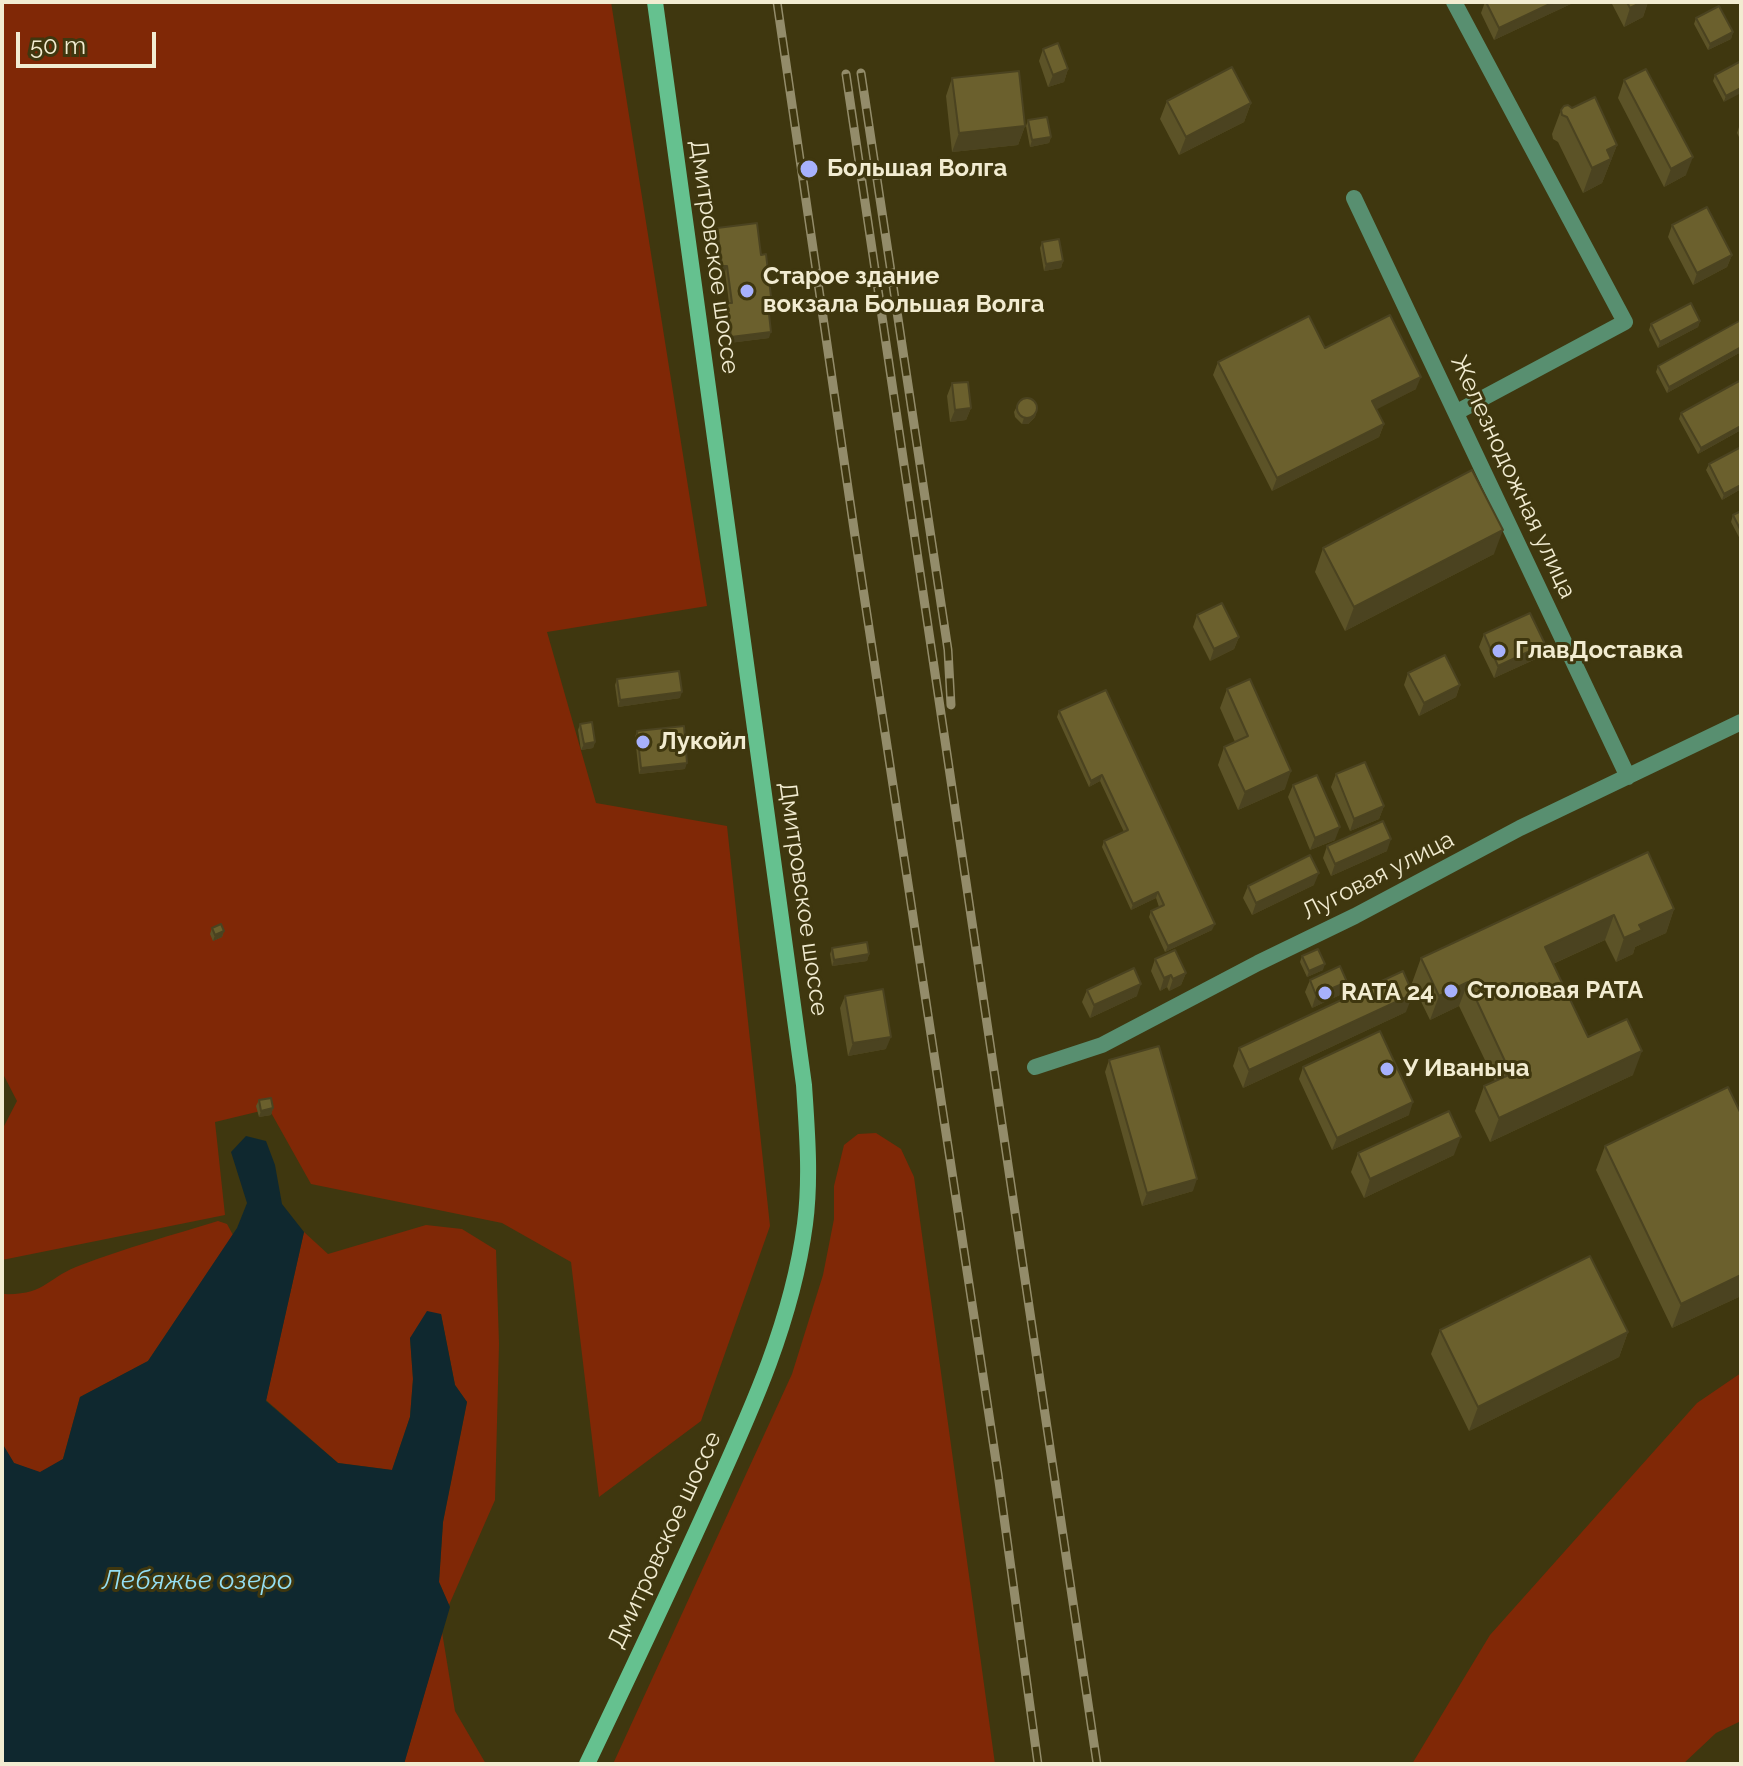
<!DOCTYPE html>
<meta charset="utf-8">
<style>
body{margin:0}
#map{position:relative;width:1743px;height:1766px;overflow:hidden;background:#3f370f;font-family:Raleway,sans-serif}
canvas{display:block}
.frame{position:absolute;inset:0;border:4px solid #f2ecd1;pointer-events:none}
.scale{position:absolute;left:16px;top:32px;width:140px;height:36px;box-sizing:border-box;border:4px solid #f2ecd1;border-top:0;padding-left:10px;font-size:24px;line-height:28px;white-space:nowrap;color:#f2ecd1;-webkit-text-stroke:6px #3f370f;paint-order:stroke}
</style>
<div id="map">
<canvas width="1743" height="1766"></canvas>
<div class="frame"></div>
<div class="scale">50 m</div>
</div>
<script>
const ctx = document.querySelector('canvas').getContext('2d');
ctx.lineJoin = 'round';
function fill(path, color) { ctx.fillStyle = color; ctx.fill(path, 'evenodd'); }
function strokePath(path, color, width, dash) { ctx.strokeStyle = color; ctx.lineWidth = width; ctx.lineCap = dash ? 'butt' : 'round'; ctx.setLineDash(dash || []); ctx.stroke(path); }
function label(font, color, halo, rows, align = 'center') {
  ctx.font = font + ' Raleway,sans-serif'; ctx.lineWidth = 6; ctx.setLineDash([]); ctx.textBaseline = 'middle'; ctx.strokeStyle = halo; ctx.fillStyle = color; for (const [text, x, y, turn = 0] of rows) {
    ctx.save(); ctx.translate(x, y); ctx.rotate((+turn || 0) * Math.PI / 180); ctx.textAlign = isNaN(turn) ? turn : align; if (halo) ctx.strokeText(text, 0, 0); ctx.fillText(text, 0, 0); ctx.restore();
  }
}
fill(new Path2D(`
 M2,2H611L707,606L547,632L596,803L727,826L770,1226L701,1421L599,1497L571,1262L502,1223L311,1184L269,1109L215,1122L225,1215L2,1260V1130L17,1101L2,1072Z
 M876,1133L901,1149L914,1177L995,1764H613L792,1374L823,1275L834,1219V1186L844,1145L858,1134Z
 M218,1221L227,1224L233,1235L148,1361L80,1397L63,1459L40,1473L14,1463L2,1443V1294C46,1296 47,1277 81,1265C126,1248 172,1235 218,1221Z
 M426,1225L462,1229L496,1250L499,1344L495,1500L449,1605L439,1582L443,1522L467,1402L455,1385L441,1314L410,1338L413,1379L410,1417L392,1470L338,1463L266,1400L304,1232L328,1254Z
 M1741,1373V1721L1716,1733L1683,1764H1412L1490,1635L1697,1403Z
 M442,1632L455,1711L486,1764H404Z`), '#802806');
fill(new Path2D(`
 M246,1136L266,1141L275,1165L282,1204L304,1232L266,1401L338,1463L392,1470L410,1417L413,1379L410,1338L427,1311L441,1314L455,1385L467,1402L443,1522L439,1582L450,1607L404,1764H2V1443L14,1463L40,1472L63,1459L80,1397L148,1361L237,1228L247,1203L231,1152Z`), '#0f282f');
strokePath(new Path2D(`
 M1454,2L1625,322L1457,412
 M1354,198L1628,777
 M1035,1067L1102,1045L1258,963L1355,916L1520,828L1741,722`), '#588f70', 16);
strokePath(new Path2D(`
 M587,1764C629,1676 671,1588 711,1499C751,1411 792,1322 805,1224C811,1178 807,1131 804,1085L655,2`), '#65c18f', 16);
const rail = new Path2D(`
 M777,2L855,536L998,1474L1038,1764
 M861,73L948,650L951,705
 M846,74L1097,1764`);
strokePath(rail, '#938c6a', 9);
strokePath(rail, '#3f370f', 6, [18]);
fill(new Path2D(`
 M1485,2H1575L1494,40L1481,13Z
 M1611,2H1648L1643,17L1624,27Z
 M1696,18L1733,32L1731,39L1708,50L1694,24Z
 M1043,49L1068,69L1064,82L1048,87L1039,61Z
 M1741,61L1724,102L1713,81L1715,75Z
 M952,78L1025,126L1018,145L952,152L946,96Z
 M1624,80L1686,175L1664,187L1618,98Z
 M1167,101L1251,103L1244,122L1179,155L1160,119Z
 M1561,110L1617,145L1602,183L1583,193L1558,142L1553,139L1552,134Z
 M1028,120L1051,137L1049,143L1030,147L1026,126Z
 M1741,126V141L1737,133L1739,127Z
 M1672,225L1732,255L1727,267L1693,285L1668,237Z
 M717,228L761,255L772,305L770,311H769V338L729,343L725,310L727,303H729L725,272H720L715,234Z
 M1042,242L1063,261L1061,268L1044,271L1040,248Z
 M1741,320V352L1667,393L1656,372L1658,366Z
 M1700,321L1698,327L1658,348L1649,330L1651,324Z
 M1325,348L1416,389L1376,409L1384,424L1379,437L1272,491L1213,375L1218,362Z
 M1741,380V430L1698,454L1679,419L1681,413Z
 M952,383L971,408L966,420L950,422L947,396Z
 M1017,406L1037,410L1035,417L1028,424H1022L1015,417L1014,412Z
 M1741,447V489L1722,500L1706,470L1709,464Z
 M1741,511V541L1731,522L1733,515Z
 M1323,548L1494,554L1345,631L1315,572Z
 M1197,615L1239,637L1234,649L1210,661L1193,627Z
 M1484,634L1545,644L1540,657L1494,678L1479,647Z
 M1408,673L1460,685L1456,697L1419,716L1404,685Z
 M617,679L680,698L618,707L615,685Z
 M1227,689L1285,789L1238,810L1218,765L1224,747L1235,742L1220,708Z
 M1059,711L1212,930L1165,952L1149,917L1151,911L1159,907L1156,898L1131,910L1102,847L1104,841L1124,832L1100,781L1089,787L1057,717Z
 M580,724L595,742L593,748L581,750L578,730Z
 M637,731L685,769L639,774L635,737Z
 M1336,774L1384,806L1379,819L1350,831L1331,787Z
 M1293,785L1335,840L1310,850L1288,797Z
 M1327,846L1387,851L1331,876L1323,858Z
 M1648,852L1674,909L1666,933L1635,947L1633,954L1616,962L1605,940L1553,964L1588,1037L1633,1075L1490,1142L1475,1111L1484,1086L1495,1081L1459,1006L1430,1020L1412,983L1421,958Z
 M1314,885L1252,915L1243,898L1248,886Z
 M212,928L224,931L222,937L213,941L210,934Z
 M832,948L869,954L867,961L832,966L830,954Z
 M1302,956L1323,970L1307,977L1300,962Z
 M1155,959L1186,973L1181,985L1169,991L1167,987L1160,991L1151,971Z
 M1310,980L1347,982L1342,994L1312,1008L1305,992Z
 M1087,990L1137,996L1090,1018L1082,1002Z
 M845,996L886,1049L848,1056L840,1008Z
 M1406,1012L1243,1088L1233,1066L1239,1048Z
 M1109,1060L1193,1191L1142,1206L1105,1072Z
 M1303,1067L1409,1115L1332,1150L1299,1079Z
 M259,1100L273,1108L271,1115L259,1117L256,1106Z
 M1741,1114V1296L1672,1328L1596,1170L1605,1146Z
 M1358,1153L1454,1155L1364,1198L1351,1172Z
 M1440,1330L1628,1332L1619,1357L1469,1431L1431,1354Z`), '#5c5327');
fill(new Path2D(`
 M1554,2H1575L1494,40L1499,28Z
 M1642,2H1648L1643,17L1624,27L1630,8Z
 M1733,32L1731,39L1708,50L1710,44Z
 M1068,69L1064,82L1048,87L1053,75Z
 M1741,88V93L1724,102L1726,96Z
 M1251,103L1244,122L1179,155L1186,137Z
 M1025,126L1018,145L952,152L959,133Z
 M1051,137L1049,143L1030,147L1032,140Z
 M1617,145L1602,183L1583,193L1592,168L1607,150Z
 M1693,157L1686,175L1664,187L1671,169Z
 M1732,255L1727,267L1693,285L1697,273Z
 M1063,261L1061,268L1044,271L1046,264Z
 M722,266H727L725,272H720Z
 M1700,321L1698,327L1658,348L1660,342Z
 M771,332L769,338L729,343L731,337Z
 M1741,347V352L1667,393L1669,387Z
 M1421,377L1416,389L1368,414L1372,401Z
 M971,408L966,420L950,422L955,410Z
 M1037,410L1035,417L1028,424H1022L1024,418Z
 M1384,424L1379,437L1272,491L1277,478Z
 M1741,426V430L1698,454L1701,448Z
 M1741,485V489L1722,500L1724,494Z
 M1503,530L1494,554L1345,631L1354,607Z
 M1239,637L1234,649L1210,661L1214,649Z
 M1545,644L1540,657L1494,678L1498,666Z
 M1460,685L1456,697L1419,716L1424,703Z
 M682,692L680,698L618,707L620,700Z
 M595,742L593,748L581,750L584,744Z
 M687,763L685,769L639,774L641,768Z
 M1291,771L1285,789L1238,810L1245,792Z
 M1102,775L1100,781L1089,787L1091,781Z
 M1384,806L1379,819L1350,831L1354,819Z
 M1340,827L1335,840L1310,850L1315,838Z
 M1391,839L1387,851L1331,876L1335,864Z
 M1319,873L1314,885L1252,915L1256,903Z
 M1158,892L1156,898L1131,910L1133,904Z
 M1674,909L1666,933L1635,947L1633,954L1616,962L1624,938L1639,925Z
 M1614,915L1605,940L1537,971L1545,947Z
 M1215,924L1212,930L1165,952L1168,946Z
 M224,931L222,937L213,941L215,935Z
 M869,954L867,961L832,966L834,960Z
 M1325,964L1323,970L1307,977L1309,971Z
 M1186,973L1181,985L1169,991L1173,979Z
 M1171,975L1167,987L1160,991L1164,978Z
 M1347,982L1342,994L1312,1008L1316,995Z
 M1468,982L1459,1006L1430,1020L1439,996Z
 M1141,984L1137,996L1090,1018L1094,1005Z
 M1413,994L1406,1012L1243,1088L1249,1070Z
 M891,1037L886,1049L848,1056L853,1043Z
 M1642,1051L1633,1075L1490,1142L1499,1118Z
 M1413,1102L1409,1115L1332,1150L1337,1138Z
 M273,1108L271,1115L259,1117L261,1111Z
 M1461,1137L1454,1155L1364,1198L1370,1179Z
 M1197,1179L1193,1191L1142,1206L1147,1193Z
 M1741,1275V1296L1672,1328L1681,1304Z
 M1628,1332L1619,1357L1469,1431L1478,1407Z`), '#4b4320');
const building = new Path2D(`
 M1486,2H1554L1499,28Z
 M1627,2H1642L1630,8Z
 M1719,6L1733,32L1710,44L1696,18Z
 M1058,43L1068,69L1053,75L1043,49Z
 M1741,61V88L1726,96L1715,75Z
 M1232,67L1251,103L1186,137L1167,101Z
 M1646,69L1693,157L1671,169L1624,80Z
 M1019,71L1025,126L959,133L952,78Z
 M1595,97L1617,145L1607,150L1611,159L1592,168L1567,117L1562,115L1561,110L1564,106L1568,105L1572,108Z
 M1047,117L1051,137L1032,140L1028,120Z
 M1707,207L1732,255L1697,273L1672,225Z
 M757,223L761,255L766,254L772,305H768L771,332L731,337L727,303H732L727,266H722L717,228Z
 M1059,239L1063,261L1046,264L1042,242Z
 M1691,303L1700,321L1660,342L1651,324Z
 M1390,315L1421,377L1372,401L1384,424L1277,478L1218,362L1309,316L1325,348Z
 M1741,320V347L1669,387L1658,366Z
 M1741,380V426L1701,448L1681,413Z
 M968,382L971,408L955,410L952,383Z
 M1017 408a10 10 0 1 1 20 0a10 10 0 1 1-20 0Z
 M1741,447V485L1724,494L1709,464Z
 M1472,470L1503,530L1354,607L1323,548Z
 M1741,511V531L1733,515Z
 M1222,603L1239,637L1214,649L1197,615Z
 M1530,613L1545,644L1498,666L1484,634Z
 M1445,655L1460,685L1424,703L1408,673Z
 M679,671L682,692L620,700L617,679Z
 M1250,679L1291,771L1245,792L1224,747L1248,736L1227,689Z
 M1106,690L1215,924L1168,946L1151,911L1164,905L1158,892L1133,904L1104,841L1128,830L1102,775L1091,781L1059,711Z
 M592,722L595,742L584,744L580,724Z
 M684,726L687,763L641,768L637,731Z
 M1365,762L1384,806L1354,819L1336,774Z
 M1317,775L1340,827L1315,838L1293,785Z
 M1383,821L1391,839L1335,864L1327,846Z
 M1648,852L1674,909L1639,925L1642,930L1624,938L1614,915L1545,947L1588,1037L1627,1019L1642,1051L1499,1118L1484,1086L1511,1074L1468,982L1439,996L1421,958Z
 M1310,855L1319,873L1256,903L1248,886Z
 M221,924L224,931L215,935L212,928Z
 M867,942L869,954L834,960L832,948Z
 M1318,949L1325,964L1309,971L1302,956Z
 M1175,950L1186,973L1173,979L1171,975L1164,978L1155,959Z
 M1340,966L1347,982L1316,995L1310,980Z
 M1134,968L1141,984L1094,1005L1087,990Z
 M1403,971L1413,994L1249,1070L1239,1048Z
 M883,989L891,1037L853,1043L845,996Z
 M1380,1031L1413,1102L1337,1138L1303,1067Z
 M1159,1046L1197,1179L1147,1193L1109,1060Z
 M1728,1087L1741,1114V1275L1681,1304L1605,1146Z
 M271,1098L273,1108L261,1111L259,1100Z
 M1449,1111L1461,1137L1370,1179L1358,1153Z
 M1590,1256L1628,1332L1478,1407L1440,1330Z`);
fill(building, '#6b602d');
strokePath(building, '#4b4320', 2);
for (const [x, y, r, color] of [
 [809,169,10,"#a7b1fc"],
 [747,291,8,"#a7b1fc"],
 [1499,651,8,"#a7b1fc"],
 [643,742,8,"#a7b1fc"],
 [1451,991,8,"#a7b1fc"],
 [1325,993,8,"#a7b1fc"],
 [1387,1069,8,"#a7b1fc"]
]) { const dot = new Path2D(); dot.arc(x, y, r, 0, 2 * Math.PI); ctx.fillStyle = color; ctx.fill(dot); strokePath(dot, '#3f370f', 3); }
label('bold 24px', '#f2ecd1', '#3f370f', [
 ["Большая Волга",827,169],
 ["Старое здание",763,277],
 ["вокзала Большая Волга",763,305],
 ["ГлавДоставка",1515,651],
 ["Лукойл",659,742],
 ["Столовая РАТА",1467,991],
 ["RATA 24",1341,993],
 ["У Иваныча",1403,1069]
], 'left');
label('24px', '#f2ecd1', '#3f370f', [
 ["Дмитровское шоссе",714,257,82],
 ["Железнодожная улица",1513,477,65],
 ["Луговая улица",1378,876,-27],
 ["Дмитровское шоссе",803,899,82],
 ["Дмитровское шоссе",665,1540,-65]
]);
label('italic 26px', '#94dff4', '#3f370f', [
 ["Лебяжье озеро",197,1581]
]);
</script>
